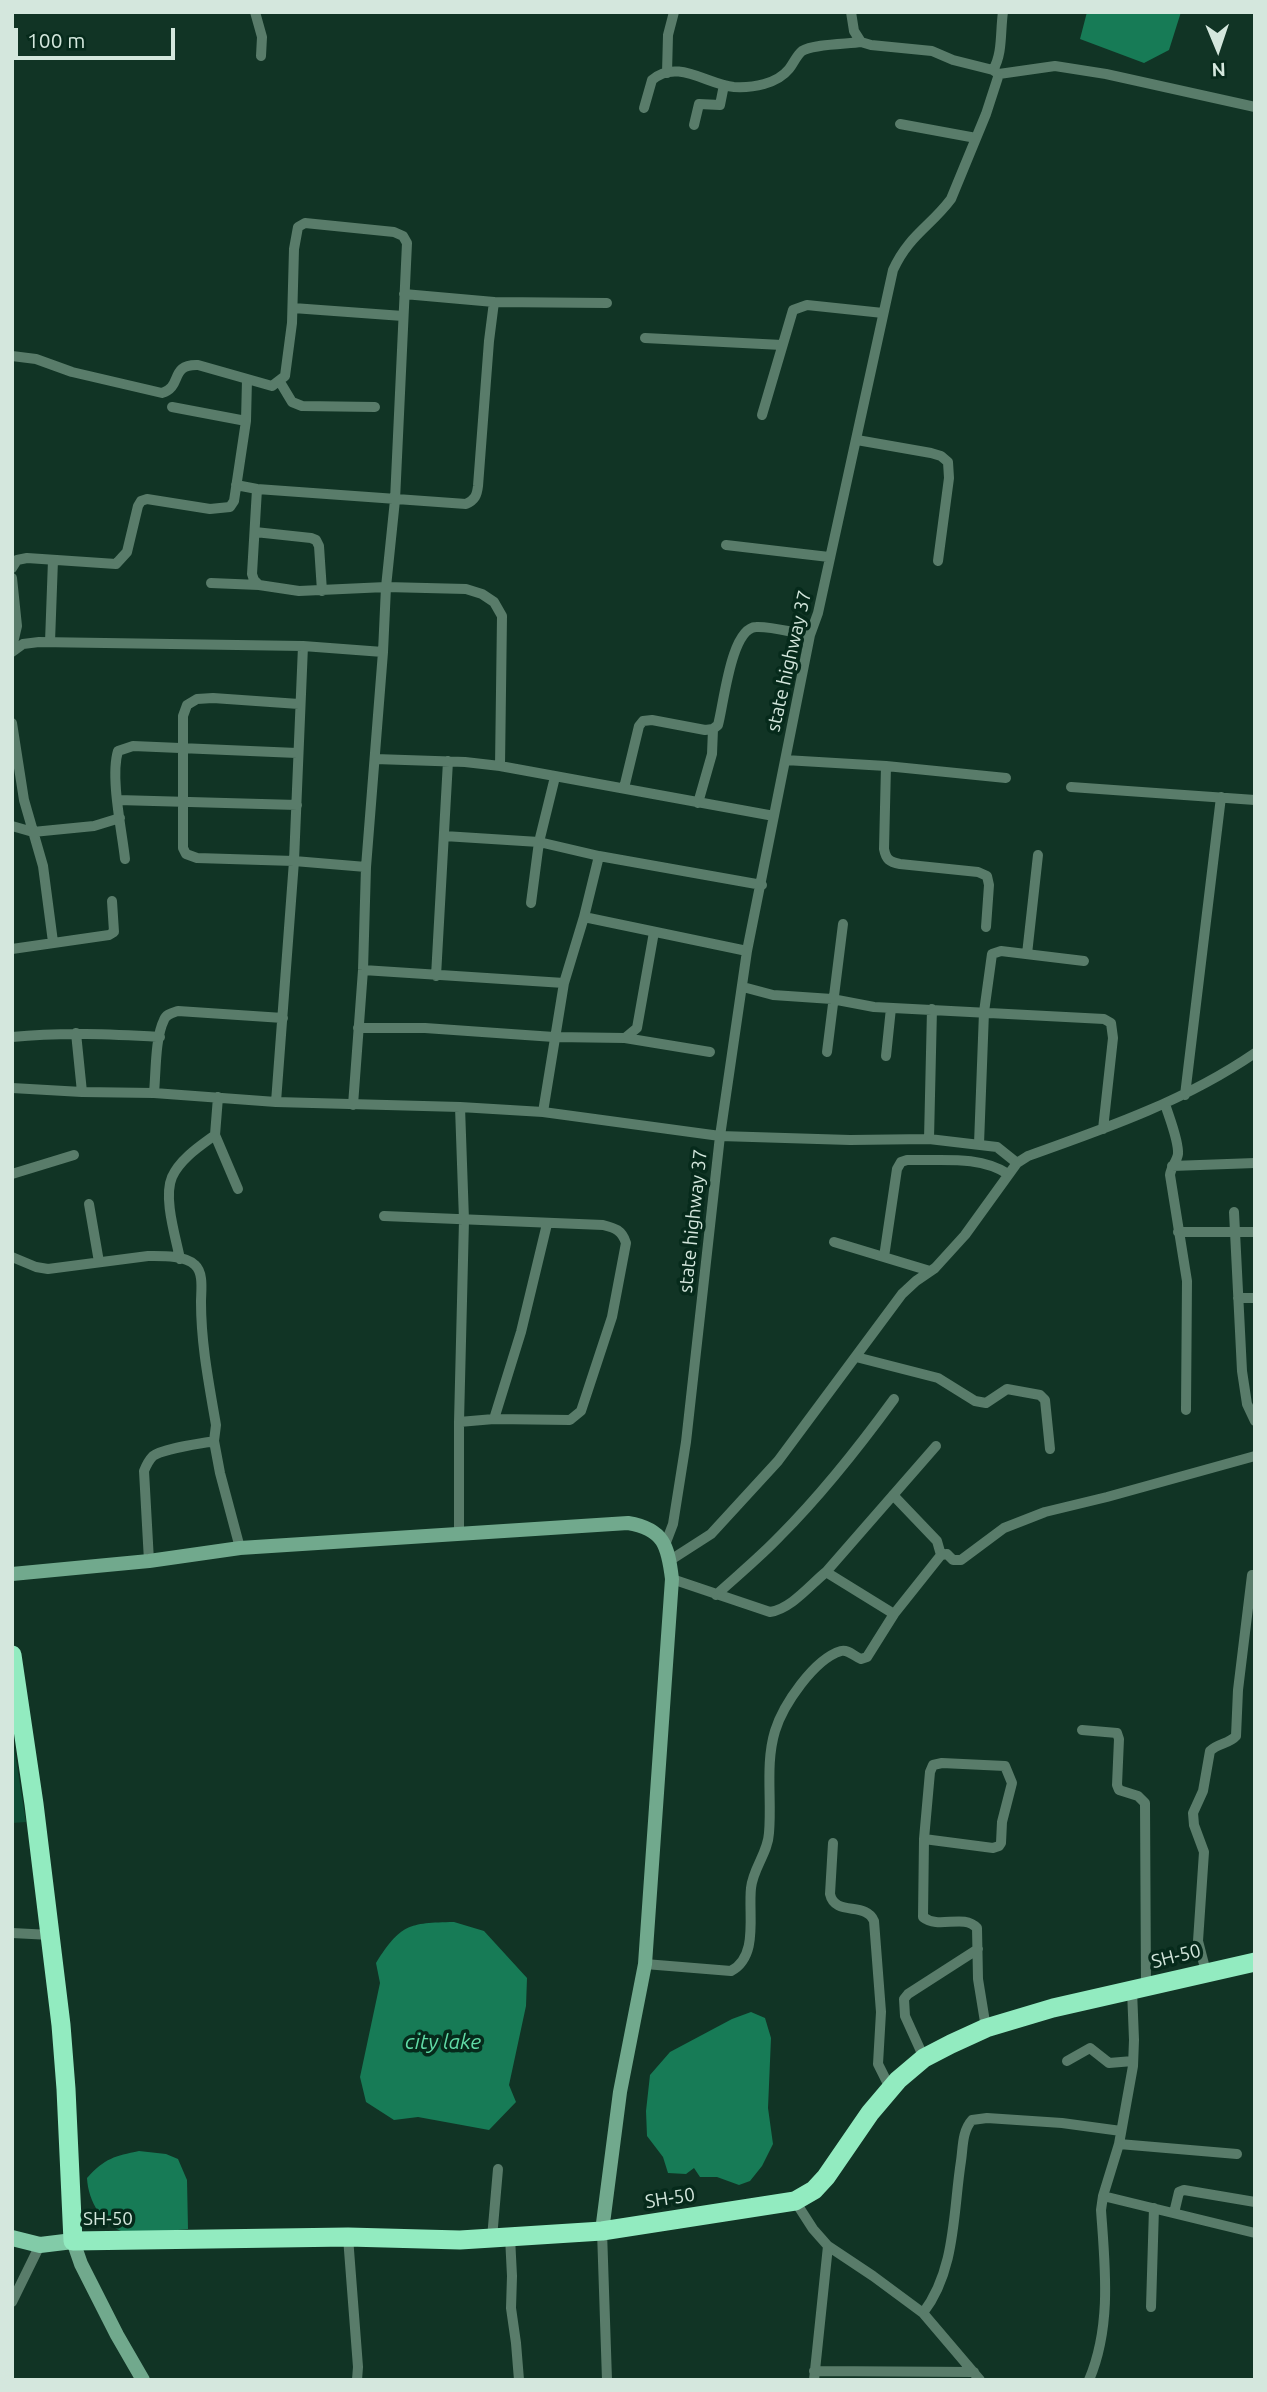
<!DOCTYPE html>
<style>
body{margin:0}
#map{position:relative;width:1267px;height:2392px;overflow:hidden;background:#113425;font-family:Ubuntu,sans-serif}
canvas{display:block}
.frame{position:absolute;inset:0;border:14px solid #d4e7dd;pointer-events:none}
.north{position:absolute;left:1183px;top:14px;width:70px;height:70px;-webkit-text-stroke:5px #062a1b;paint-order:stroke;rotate:178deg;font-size:19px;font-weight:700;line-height:28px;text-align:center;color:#d4e7dd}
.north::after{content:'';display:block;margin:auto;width:24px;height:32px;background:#d4e7dd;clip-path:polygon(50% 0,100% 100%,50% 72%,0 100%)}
.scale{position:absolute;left:14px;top:28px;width:161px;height:32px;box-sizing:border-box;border:4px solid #d4e7dd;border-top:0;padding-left:9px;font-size:21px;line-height:24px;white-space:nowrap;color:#d4e7dd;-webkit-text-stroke:5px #062a1b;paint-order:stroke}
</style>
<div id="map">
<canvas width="1267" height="2392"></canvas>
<div class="frame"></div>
<div class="north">N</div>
<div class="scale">100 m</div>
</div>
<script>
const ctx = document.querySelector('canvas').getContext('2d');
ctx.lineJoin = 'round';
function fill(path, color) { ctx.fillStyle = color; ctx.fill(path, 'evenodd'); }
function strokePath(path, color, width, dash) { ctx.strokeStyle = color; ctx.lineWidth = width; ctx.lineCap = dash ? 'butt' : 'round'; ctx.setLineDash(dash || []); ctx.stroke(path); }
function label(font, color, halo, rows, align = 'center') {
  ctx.font = font + ' Ubuntu,sans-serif'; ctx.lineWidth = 7; ctx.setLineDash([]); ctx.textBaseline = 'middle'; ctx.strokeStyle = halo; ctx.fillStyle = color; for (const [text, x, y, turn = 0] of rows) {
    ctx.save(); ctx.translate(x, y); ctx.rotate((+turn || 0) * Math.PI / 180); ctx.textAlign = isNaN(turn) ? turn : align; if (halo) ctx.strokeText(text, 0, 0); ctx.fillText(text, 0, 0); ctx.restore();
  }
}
fill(new Path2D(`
 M12,1735L26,1822L12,1823Z`), '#0e4d35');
fill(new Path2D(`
 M1087,12H1181L1169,50L1144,63L1080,39Z
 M454,1922L484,1931L527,1978L526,2006L509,2085L516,2102L489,2130L418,2117L394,2120L366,2102L360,2077L380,1983L376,1963C401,1924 408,1923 454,1922Z
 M751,2012L765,2018L771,2038L768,2108L773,2144L762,2166L750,2181L739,2185L717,2177H700L694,2168L686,2174L668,2173L663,2157L647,2136L646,2111L650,2075L670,2052L732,2019Z
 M139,2151L166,2154L178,2159L187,2180L188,2229C174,2230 139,2236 127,2233C103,2227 88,2201 87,2178C105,2158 115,2156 139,2151Z`), '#177b56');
strokePath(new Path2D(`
 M255,12L262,37L261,56
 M851,12L854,31L861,42L871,45L932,51L953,60L993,70L999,74
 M993,70C1003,53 1000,32 1003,12
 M667,73L668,35L674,12
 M644,108L652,80C677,58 708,85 734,87C753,88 777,84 789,69C794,63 796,56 802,51C813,44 847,44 861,42
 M900,124L976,138
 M694,125L699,104L720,105L724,85
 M404,294L494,302L607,303
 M293,308L403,316
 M645,338L782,345
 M12,356L36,359L72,372L162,393C183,387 169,364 198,365L272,386L285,376L292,323L294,249L298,227L305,223L394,232L403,236L407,243L395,500L386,587L383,652L366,867L363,970L353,1105
 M280,382L292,402L302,406L375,407
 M172,407L246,421
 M762,415L793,310L807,305L883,313
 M857,440L931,453L941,456L948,462L949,478L938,561
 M236,485L257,489L466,504C475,500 477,495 478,486L489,341L494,302
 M257,489L252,574L254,580L259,585L299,591L386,587L466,589L482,594L494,602L502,616L500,766
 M255,532L311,538L316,540L319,546L322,591
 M726,545L829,557
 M12,568L17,560L27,558L116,564L127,552L138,506L141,501L147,499L210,509L230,507L234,501L246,421L247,379
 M12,578L17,626L12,647
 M211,583L259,585
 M50,642L53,560
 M12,652L23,644L39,642L303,646L383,652
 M299,704L213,698L197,699L187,705L183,716V848L186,854L197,858L294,861L366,867
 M12,723L24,800L43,866L53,942
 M375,759L465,762L500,766L774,816
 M785,760L886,766L1006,778
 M886,766L884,849C886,859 889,862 900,864L978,872L987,876L989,885L986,927
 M1071,787L1255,800
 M624,788L639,726L643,721L652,720L705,730L713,729L718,725C724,703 731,628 756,627C771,626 794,633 810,635
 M118,800L297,805
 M698,803L712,754L713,729
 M12,826L33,832L94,826L120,818
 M444,836L539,842L599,856L762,885
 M125,859C122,831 110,777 118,751L133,746L297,753
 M531,903L539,842L555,777
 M584,917L747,951
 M12,949L109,935L114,932L112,901
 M1027,954L1038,855
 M363,970L564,983
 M436,976L448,761
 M743,987L773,995L832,999L874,1007L1104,1019L1111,1023L1113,1038L1103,1129
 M358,1028H425L554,1037L625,1038L710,1052
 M76,1033L82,1092
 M12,1037C62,1032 110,1034 160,1037
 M625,1038L637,1028L654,932
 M827,1052L843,924
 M886,1056L891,1008
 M12,1088L82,1092L154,1093L276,1102L460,1107L543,1112L720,1136L850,1140L929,1139L997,1147L1017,1163
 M154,1093C156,1072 155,1038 164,1020C166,1014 172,1013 178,1011L283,1018
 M1185,1095L1221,797
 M276,1102L294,861L303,646
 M1165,1104C1169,1117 1179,1141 1178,1154C1177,1161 1171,1167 1170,1175L1187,1281L1186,1410
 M543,1112L564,983L584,917L599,856
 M215,1135L238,1189
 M929,1139L932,1009
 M979,1144L984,1012L992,954L1001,951L1084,961
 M1172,1166L1255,1163
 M12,1174L74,1155
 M89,1204L99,1262
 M1234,1212L1242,1371L1247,1404L1255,1421
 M384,1216L603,1225C615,1228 622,1230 626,1243L612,1317L581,1411L570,1420L494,1419L459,1422
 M1178,1232H1255
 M834,1242L930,1271
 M12,1257L36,1267L48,1269L148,1256C161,1256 185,1255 195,1265C204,1273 201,1291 201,1302C201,1344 209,1384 216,1425L214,1441L220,1473L240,1548
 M884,1257L897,1169L901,1162L907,1160C941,1161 979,1155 1008,1174
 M180,1259C176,1238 163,1198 172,1177C180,1159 200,1146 215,1135L218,1097
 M1238,1298H1255
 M856,1357L938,1378L975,1401L986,1403L1007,1389L1040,1395L1045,1400L1050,1449
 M494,1419L521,1332L547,1224
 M893,1495L937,1541L941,1555
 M459,1533V1422L464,1220L460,1107
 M665,1545L673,1524L686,1442L720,1136L747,951L810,635L818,613L893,270C909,235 930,227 951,199L986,114L999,74L1055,66L1106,74L1255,107
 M149,1561L144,1471C146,1466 149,1460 153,1456C164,1448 199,1444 214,1441
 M669,1561L711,1534L778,1461L902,1294L916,1281L935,1268L965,1235L1017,1163L1028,1156C1107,1128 1185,1101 1255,1053
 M826,1572L936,1446
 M672,1579L770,1612C791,1609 810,1585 826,1572L894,1614
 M716,1595C738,1575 760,1557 780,1536C822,1494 859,1447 894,1399
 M1082,1730L1117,1733L1119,1739L1117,1785L1119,1790L1138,1796L1145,1803L1146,1987
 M924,1839L930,1772L933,1765L942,1763L1005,1766L1012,1783L1002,1822L1001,1843L999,1846L993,1848L924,1839L923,1917C939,1930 963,1913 977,1928L978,1979L986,2028
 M833,1843L830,1894C835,1917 866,1901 874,1921L881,2012L878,2064L890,2088
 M12,1933L51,1935
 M645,1964L731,1971C759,1956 748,1915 751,1888C753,1868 768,1853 769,1833C772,1800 765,1764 775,1731C783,1705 814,1659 841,1651C848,1649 855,1657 861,1659L867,1657L894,1614L941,1555L947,1554L953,1560H961L1004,1528L1045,1512L1107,1497L1255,1456
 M1206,1972L1198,1941L1204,1852L1194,1825L1193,1813L1203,1791L1210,1751C1218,1743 1229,1744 1236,1736L1238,1690L1252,1575
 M924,2058L905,2016L904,1999L908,1994L978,1949
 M1067,2061L1090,2048L1109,2063L1133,2061
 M1119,2144L1237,2154
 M1103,2196L1255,2233
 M795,2201L813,2229L828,2246L873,2276L923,2313L980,2380
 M1174,2213L1179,2192L1184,2190L1255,2202
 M602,2231L607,2380
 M348,2237L358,2367L357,2380
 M510,2237L512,2276L511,2308L516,2343L519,2380
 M492,2238L498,2169
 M12,2302L40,2245
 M1151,2307L1154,2208
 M923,2313C956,2270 953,2212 961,2161C963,2148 962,2131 972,2120L987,2118L1062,2123L1121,2131
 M814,2371L974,2372
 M814,2380L828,2246
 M1089,2380C1112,2326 1105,2266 1101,2210L1103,2196L1119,2144L1133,2066L1134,2040L1132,1990`), '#597c6a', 10);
strokePath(new Path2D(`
 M12,1574L149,1561L240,1548L628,1523C664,1529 668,1546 672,1579L645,1964L620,2092L602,2231
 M73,2241L81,2264L117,2335L143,2380`), '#71a98d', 14);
strokePath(new Path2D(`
 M12,2238L40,2245L73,2241`), '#82cba8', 16);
strokePath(new Path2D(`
 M12,1655L34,1804L61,2025L66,2089L73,2241L348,2237L460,2240L492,2238L602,2231L795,2201L814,2190L826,2177L870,2113L898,2080L924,2058L951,2044L986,2028L1053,2008L1255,1962`), '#92ebc0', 19);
label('19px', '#d4e7dd', '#062a1b', [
 ["state highway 37",789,661,-77],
 ["state highway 37",693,1221,-84],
 ["SH-50",1176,1956,-14],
 ["SH-50",670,2198,-9],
 ["SH-50",108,2219]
]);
label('italic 21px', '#61dca7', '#062a1b', [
 ["city lake",443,2042]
]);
</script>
